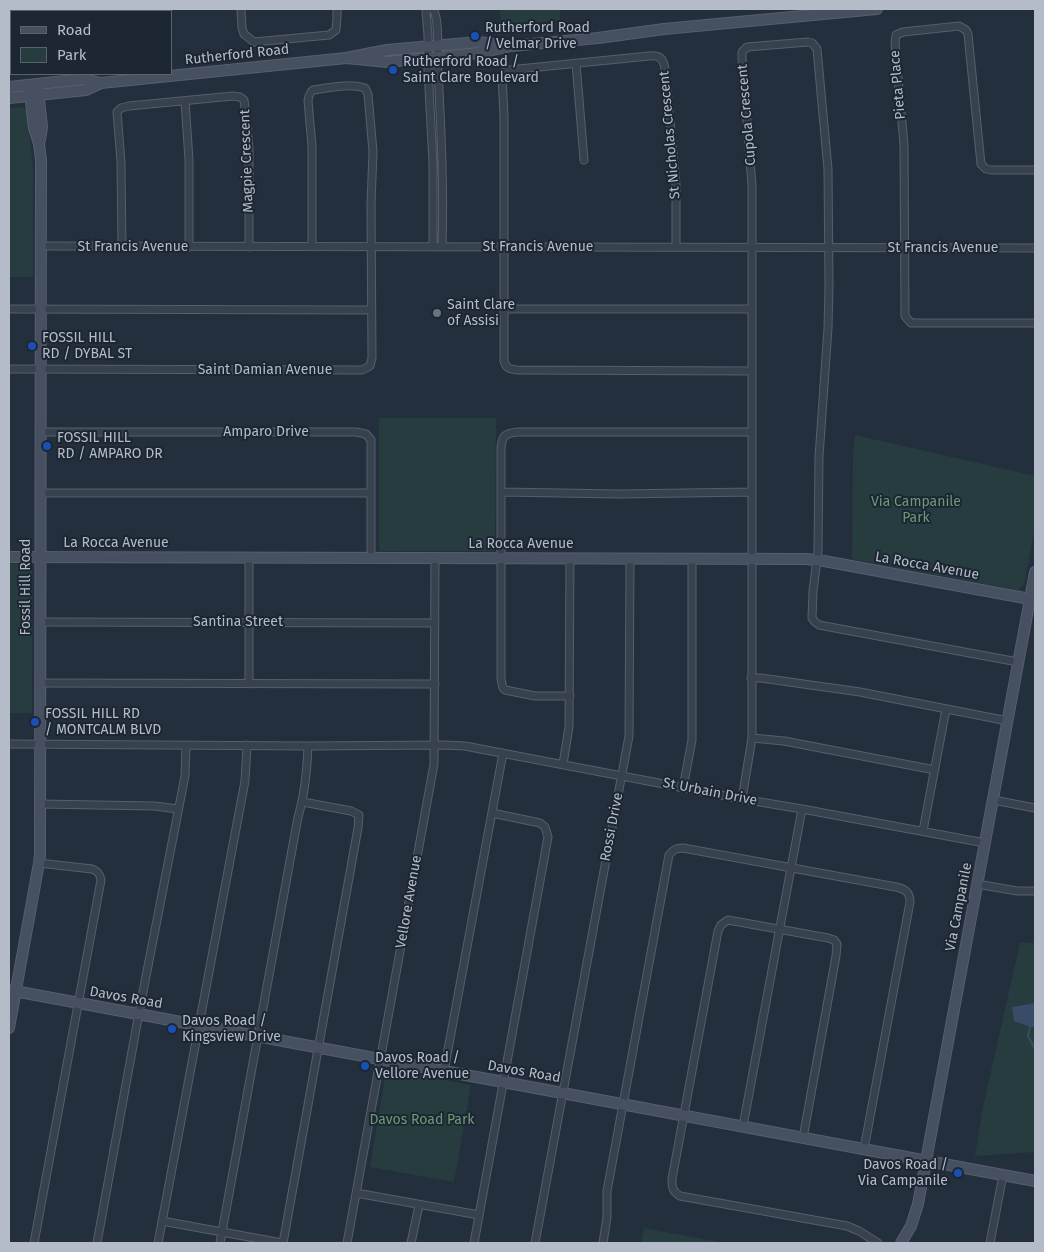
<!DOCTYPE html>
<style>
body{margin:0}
#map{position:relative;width:1044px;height:1252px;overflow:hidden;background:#242f3e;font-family:"Fira Sans",sans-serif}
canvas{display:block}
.frame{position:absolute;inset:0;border:10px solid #b4bcc9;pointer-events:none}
.legend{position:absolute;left:10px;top:10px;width:162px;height:65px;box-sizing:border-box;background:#1d2633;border:1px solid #59626f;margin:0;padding:6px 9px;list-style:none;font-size:15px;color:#b4bcc9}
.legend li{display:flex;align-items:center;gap:10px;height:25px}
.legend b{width:25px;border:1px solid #59626f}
</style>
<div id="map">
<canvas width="1044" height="1252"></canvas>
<div class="frame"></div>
<ul class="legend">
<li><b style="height:6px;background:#465061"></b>Road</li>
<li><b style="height:14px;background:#263c3f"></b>Park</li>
</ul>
</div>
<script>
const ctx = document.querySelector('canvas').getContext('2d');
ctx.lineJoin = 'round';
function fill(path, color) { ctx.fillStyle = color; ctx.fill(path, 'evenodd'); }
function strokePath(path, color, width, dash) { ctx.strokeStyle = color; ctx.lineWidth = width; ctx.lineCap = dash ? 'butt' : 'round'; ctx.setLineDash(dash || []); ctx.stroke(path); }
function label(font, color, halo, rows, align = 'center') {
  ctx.font = font + ' "Fira Sans",sans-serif'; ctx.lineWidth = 4; ctx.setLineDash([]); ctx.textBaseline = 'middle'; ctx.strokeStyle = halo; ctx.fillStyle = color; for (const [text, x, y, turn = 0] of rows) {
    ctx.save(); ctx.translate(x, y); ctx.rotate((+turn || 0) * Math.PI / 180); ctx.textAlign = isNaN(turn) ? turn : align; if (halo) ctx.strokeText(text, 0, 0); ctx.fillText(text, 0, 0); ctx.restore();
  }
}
fill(new Path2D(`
 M500,9H560V20L501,27Z
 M22,107L26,110L27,112L33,167V277H9V108Z
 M379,418H496L495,551H380L379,549Z
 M855,435L1035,476V527L1024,585L1018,590L852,559L853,453Z
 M9,564H27L32,568V713H9Z
 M1020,943H1035V1003L1012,1007L1030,1027H1035V1152L975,1156L984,1102Z
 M391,1070L471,1085L454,1182L370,1167L386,1072Z
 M644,1228L725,1243H641Z`), '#263c3f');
fill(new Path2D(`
 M1035,1003V1027H1030L1014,1021L1012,1007Z`), '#394c67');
strokePath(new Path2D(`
 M1030,1027L1028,1036L1035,1049`), '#394c67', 2);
const street = new Path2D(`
 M56,9V11
 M241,9L242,28L244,34L254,42L329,35L336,30L337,18V9
 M428,9L426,12L428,35V70L433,163V247
 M433,9C440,19 437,55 438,70C441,129 444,188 442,247
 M153,11V9
 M576,63L584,160
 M185,101L189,160V247
 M1035,170H990L986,169L981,164L968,34L966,30L959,26L903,32L896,35L895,43L904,145L905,316L911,323H1035
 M41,246L1035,248
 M122,247L121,162L117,112L121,108L129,106L233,96L240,97L244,100L245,108L249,149V247
 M676,247V185L665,69C663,58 660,55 649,56L509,70L504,72L502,77L504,116V361C506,368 509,369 517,370L752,371
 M9,309L371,310
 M503,309H752
 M9,369L362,370L370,366L372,358L371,204L373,152L368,94L365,88C349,83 329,88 313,90C309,93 309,96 308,101L312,146V247
 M41,432H356L366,434L371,440V557
 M501,492L619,494L752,492
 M41,493H371
 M249,557V684
 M40,622L435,623
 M751,678H761L860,692L1008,721
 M40,683L435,684
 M570,696H535L505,690L503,688L501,679V448C502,436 505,433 518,432H752
 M752,738L784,741L935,770
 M9,744L308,746L443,745L465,746L742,799L802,809L985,843
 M563,764L569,727L570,558
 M683,788L692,740V558
 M742,799L752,738V185L742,58V52L747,47L808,42L812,43L817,49L828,169L829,285L828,328L819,457L818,551L813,591L812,618L815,622L819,625L1018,662
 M993,800L1035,808
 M40,804L155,806L178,809
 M923,831L946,709
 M977,884L1017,891H1035
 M444,1071L503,753
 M743,1126L802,809
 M803,1138L836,956L837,944L834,940L828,938L728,920L721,925L718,931L672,1179C672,1187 672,1191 680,1196L847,1226L859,1231L878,1243
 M356,1193L479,1215
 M162,1221L282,1243
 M34,1243L101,880C100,874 98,871 92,869L39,863
 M97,1243L141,1002L185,776L186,745
 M158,1243L245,781L247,745
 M220,1243L298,817C305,794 307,771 308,746
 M283,1243L358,828L359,815L351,811L303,802
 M347,1243L434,764L435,557
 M411,1243L419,1205
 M474,1243L548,837L545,827L540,823L492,813
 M535,1243L629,736L630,558
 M603,1243L607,1217V1191L669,855C673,850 676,848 683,848L896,887C905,889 910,892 910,902L864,1149
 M990,1243L1003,1175`);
const secondary = new Path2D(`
 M346,58L388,62L479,53L511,46L598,38L664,29L877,9
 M9,87L84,79L101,83
 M38,90L42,127L40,140
 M9,98L86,90L101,83L346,58L387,50L478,42L502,45
 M9,557L806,559L824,561L1030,599
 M9,990L1035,1181
 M9,1028L39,863L40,855L41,160L39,144L34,128L29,85
 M901,1243L911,1226L918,1204L1035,572`);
strokePath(street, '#565f6c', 9);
strokePath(secondary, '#565f6c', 12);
strokePath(street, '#38414e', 7);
strokePath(secondary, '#465061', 10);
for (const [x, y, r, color] of [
 [475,36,5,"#1a4fb4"],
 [393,70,5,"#1a4fb4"],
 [437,313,5,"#6b7280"],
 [32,346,5,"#1a4fb4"],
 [47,446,5,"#1a4fb4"],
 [35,722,5,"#1a4fb4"],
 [172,1029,5,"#1a4fb4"],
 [365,1066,5,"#1a4fb4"],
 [958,1173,5,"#1a4fb4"]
]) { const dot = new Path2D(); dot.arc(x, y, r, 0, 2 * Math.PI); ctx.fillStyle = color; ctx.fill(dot); strokePath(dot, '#1d2633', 2); }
label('14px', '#b4bcc9', '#1d2633', [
 ["Rutherford Road",485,28],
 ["/ Velmar Drive",485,44],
 ["Rutherford Road /",403,62],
 ["Saint Clare Boulevard",403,78],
 ["Saint Clare",447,305],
 ["of Assisi",447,321],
 ["FOSSIL HILL",42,338],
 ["RD / DYBAL ST",42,354],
 ["FOSSIL HILL",57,438],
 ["RD / AMPARO DR",57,454],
 ["FOSSIL HILL RD",45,714],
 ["/ MONTCALM BLVD",45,730],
 ["Davos Road /",182,1021],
 ["Kingsview Drive",182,1037],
 ["Davos Road /",375,1058],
 ["Vellore Avenue",375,1074],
 ["Davos Road /",948,1165,"right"],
 ["Via Campanile",948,1181,"right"]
], 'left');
label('14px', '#b4bcc9', '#1d2633', [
 ["Rutherford Road",237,55,-6],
 ["Pieta Place",898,85,-95],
 ["Cupola Crescent",747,115,-95],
 ["St Nicholas Crescent",670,135,-95],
 ["Magpie Crescent",247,161,-92],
 ["St Francis Avenue",133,247],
 ["St Francis Avenue",538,247],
 ["St Francis Avenue",943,248],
 ["Saint Damian Avenue",265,370],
 ["Amparo Drive",266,432],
 ["La Rocca Avenue",116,543],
 ["La Rocca Avenue",521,544],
 ["La Rocca Avenue",927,566,10],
 ["Fossil Hill Road",26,587,-90],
 ["Santina Street",238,622],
 ["St Urbain Drive",710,792,11],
 ["Rossi Drive",612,827,-79],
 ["Vellore Avenue",409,902,-80],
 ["Via Campanile",959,907,-79],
 ["Davos Road",126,998,10],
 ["Davos Road",524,1072,10]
]);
label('14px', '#6b9a76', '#1d2633', [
 ["Via Campanile",916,502],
 ["Park",916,518],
 ["Davos Road Park",422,1120]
]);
</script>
